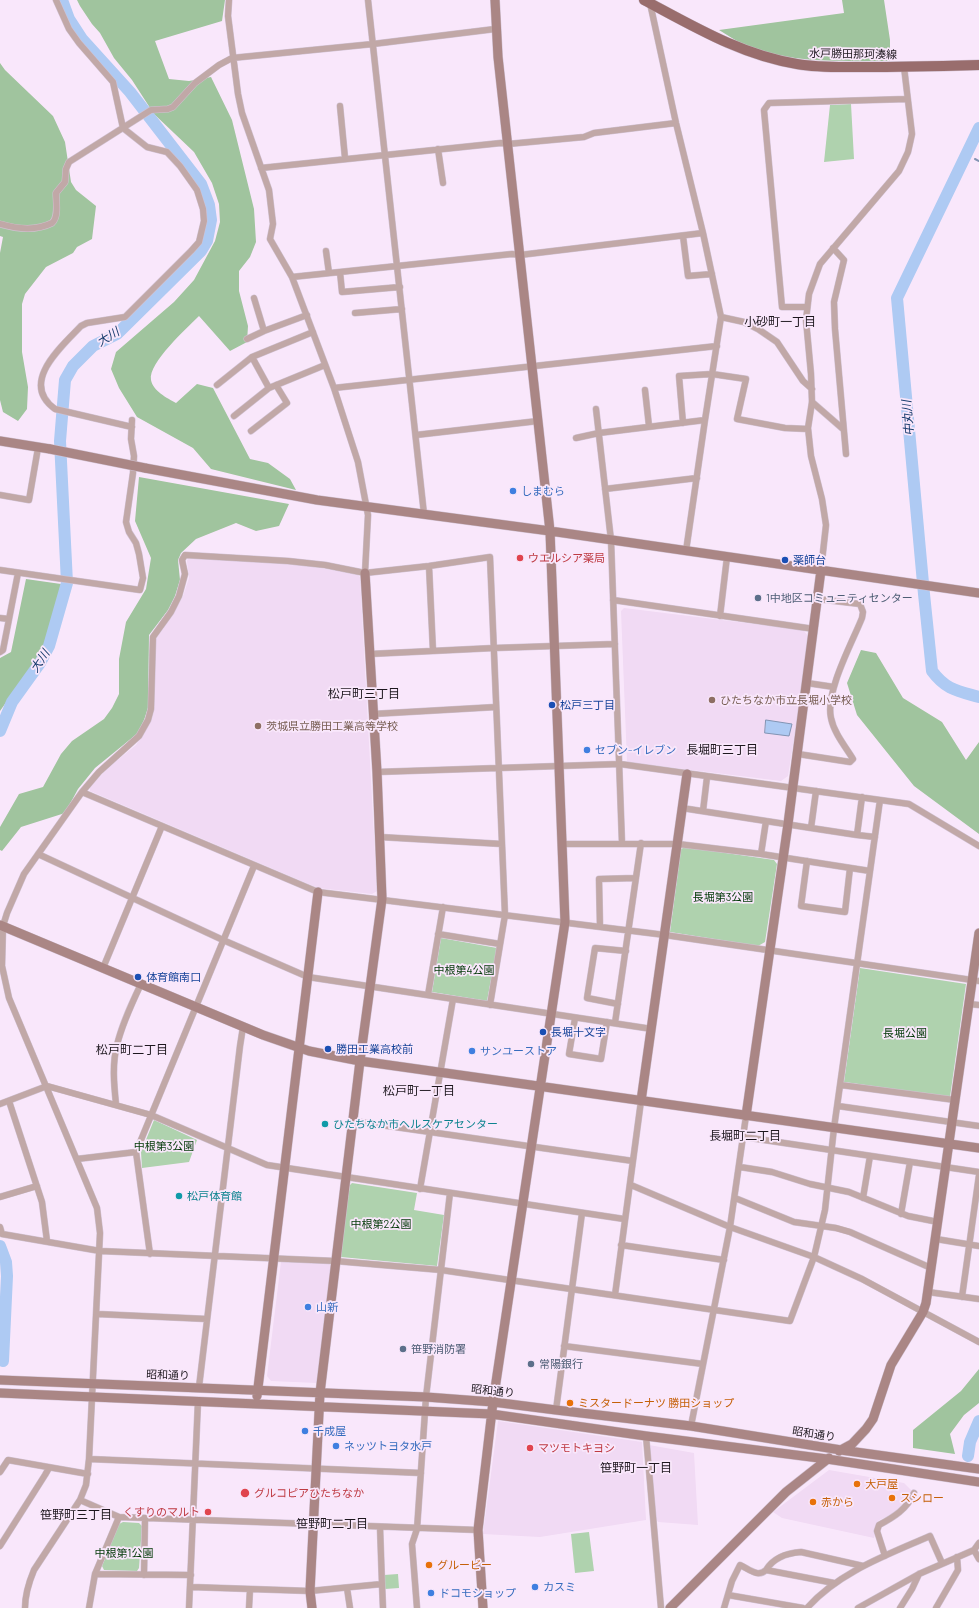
<!DOCTYPE html>
<meta charset="utf-8">
<style>
body{margin:0}
canvas{display:block;background:#f9e7fb}
</style>
<canvas width="979" height="1608"></canvas>
<script>
const ctx = document.querySelector('canvas').getContext('2d');
ctx.lineJoin = 'round';
function fill(path, color) { ctx.fillStyle = color; ctx.fill(path, 'evenodd'); }
function strokePath(path, color, width, dash) { ctx.strokeStyle = color; ctx.lineWidth = width; ctx.lineCap = dash ? 'butt' : 'round'; ctx.setLineDash(dash || []); ctx.stroke(path); }
function label(font, color, halo, rows, align = 'center') {
  ctx.font = font + ' Barlow,"Noto Sans JP",sans-serif'; ctx.lineWidth = 3.5; ctx.setLineDash([]); ctx.textBaseline = 'middle'; ctx.strokeStyle = halo; ctx.fillStyle = color; for (const [text, x, y, turn = 0] of rows) {
    ctx.save(); ctx.translate(x, y); ctx.rotate((+turn || 0) * Math.PI / 180); ctx.textAlign = isNaN(turn) ? turn : align; if (halo) ctx.strokeText(text, 0, 0); ctx.fillText(text, 0, 0); ctx.restore();
  }
}
fill(new Path2D(`
 M188,558L301,565L357,574L360,577L377,891L372,894L318,888L90,791V787L109,767L136,745L152,719L154,711L156,638L163,629L183,596L189,578L187,561Z
 M624,608L803,630L810,638L788,776L781,781L627,762L621,611Z
 M281,1262H328L331,1266L317,1383L271,1381L267,1376Z
 M498,1421L642,1442L646,1520L540,1537L483,1534Z
 M649,1445L694,1453L698,1525L658,1522L656,1519Z
 M829,1470L904,1483L912,1491L907,1499L895,1512L878,1521L874,1538L782,1518L773,1512Z`), '#f1daf4');
fill(new Path2D(`
 M851,104L854,159L824,162L830,105Z
 M685,847L774,860L777,864L765,942L758,946L670,932L681,849Z
 M441,938L497,948L487,1001L432,992Z
 M860,968L966,984L950,1097L844,1082Z
 M154,1120L197,1140L189,1162L142,1168L141,1152Z
 M352,1183L417,1193L414,1210L444,1215L437,1266L341,1257L339,1254L350,1185Z
 M123,1522L139,1523L142,1526L139,1568L137,1571L104,1570L102,1566L119,1524Z
 M589,1532L594,1571L575,1573L571,1534Z
 M398,1574L399,1588L385,1589L384,1575Z`), '#afd2ae');
fill(new Path2D(`
 M77,0H225L222,21L155,41L169,79L189,81L211,77L232,120L254,209L256,242L250,257L239,271V291L248,326L247,342L230,351L199,316C187,328 148,363 151,380C153,391 167,398 176,403L197,384L213,388L250,459L268,463L290,479L296,490L211,469L193,448L137,417L119,388L111,369L116,352L174,302L194,280L215,241L220,222L219,204L212,183L194,152L154,114L132,80L114,58L100,33L92,24L80,6Z
 M842,0H884L890,40V61C842,61 785,64 740,43C733,39 726,34 719,30L844,13Z
 M0,63L5,70L53,116L65,142L71,182L76,190L96,206L92,239L77,247L73,253L46,267L25,294L22,304V352L28,387L27,409L18,421L3,412L0,400V253L3,237L0,236Z
 M139,477L289,504L279,526L256,531L236,523L196,539L181,553L178,560L180,580L175,596L168,610L149,635L148,708L144,720L138,733L95,768L78,789L65,813L21,827L2,851L0,850V827L19,794L43,787L61,754L72,741L104,719L112,708L119,694V659L126,622L146,589L151,558L135,521Z
 M26,579L61,584L47,644L0,711V658L11,652Z
 M861,650L876,653L903,698L942,722L966,760L979,742V834L914,786L857,715L847,683Z
 M979,1369V1403L964,1415L950,1434L955,1454L913,1448V1430L961,1391Z`), '#a0c49e');
const water = new Path2D(`
 M766,720L792,724L789,736L765,733Z`);
fill(water, '#aecaf3');
strokePath(water, '#8294b3', 1);
strokePath(new Path2D(`
 M975,159L979,161`), '#8294b3', 2);
strokePath(new Path2D(`
 M979,128L897,298L924,594L932,671C946,690 958,691 979,697
 M0,731L12,702L40,663L49,646L67,583L60,441L65,380L73,366L93,346L117,334L201,251L207,241L211,220L209,205L201,184L130,92L82,39L69,19L62,0
 M0,1246L6,1262L7,1276L3,1361
 M968,1456L970,1442L979,1421`), '#aecaf3', 12);
const street = new Path2D(`
 M56,0L69,29L79,43L113,82L123,128L147,147L167,152L180,166L197,190L203,209L204,221L199,242L191,251L125,317L87,323L81,326C61,347 19,383 55,409L132,427
 M229,0L228,16L238,94L242,113L269,190L273,224L270,239L292,277L334,388L358,462L368,515L365,573
 M368,0L424,514
 M650,3L676,123L703,233L721,317L705,420L686,551
 M340,106L345,158
 M438,149L443,183
 M261,168L501,143L508,144L584,137L594,133L676,123
 M0,224C17,229 36,231 52,223C59,217 56,202 56,193L65,182L66,169L69,162L151,110L168,109L173,107L195,83L219,65L232,58L373,44L495,29
 M683,236L688,276L712,274
 M833,248L844,260L834,302L835,329L846,454
 M326,251L329,273
 M340,272L342,292L400,287
 M292,277L512,254L520,255L703,233
 M254,298L264,331
 M807,307H782L764,110L769,103L907,99
 M355,313L402,309
 M721,317L744,322L758,329L777,342L803,381L812,389
 M247,339L264,331L307,315
 M252,357L269,388
 M217,385L252,357L313,332
 M334,388L717,346
 M645,390L649,426
 M812,402L843,429
 M596,409L611,540L622,843
 M234,416L269,388L325,365
 M683,423L679,376L712,374L746,379L737,419L785,428L808,429
 M251,431L287,403L276,385
 M416,435L538,421
 M576,438L599,433L705,420
 M605,489L697,478
 M0,495L29,500L38,448
 M429,566L433,651
 M0,570L140,590L143,578L139,554L136,543L129,532L126,522L133,473L134,456L131,439L132,420
 M821,570L826,525L822,499L811,456L808,428L812,402L811,374L806,320L809,294L820,264L899,171L908,152L912,134L904,67
 M613,600L814,629
 M720,616L727,557
 M0,618L9,619
 M0,652L3,650L18,573
 M370,654L494,648L615,644
 M807,683L834,687
 M373,714L496,707
 M798,754L850,762L853,759C845,746 834,733 831,718C825,692 852,643 862,618L863,612L860,604L818,599
 M377,772L620,764L909,804L979,846
 M816,791L811,828L857,835L862,797
 M82,792L318,892L665,935L979,981
 M682,808L811,828
 M703,811L707,777
 M857,835L875,837
 M380,837L502,844
 M563,844H678L761,854L870,871
 M38,854L223,940L308,977L652,1029
 M761,854L766,821
 M807,861L801,906L845,912L850,868
 M600,927L599,879L636,878
 M438,934L500,944
 M103,968L162,826
 M428,995L443,907
 M618,1004L587,998L595,948L626,951
 M969,1004L979,1005
 M575,1018L569,1054L601,1059L607,1022
 M615,1023L641,843
 M841,1085L955,1100
 M9,1101L42,1202L47,1241
 M0,1104L47,1086L151,1115L267,1165L624,1219
 M116,1104C114,1085 112,1064 117,1045C122,1024 132,1003 141,984
 M838,1106L979,1126
 M353,1121L633,1161
 M744,1137L979,1172
 M77,1159L136,1152
 M740,1167L772,1172L810,1184L849,1192L908,1216L938,1222
 M631,1185L730,1227L814,1257L862,1279L979,1342
 M420,1189L453,999
 M0,1197L37,1186
 M735,1198L794,1222L836,1228L850,1232L931,1268
 M863,1198L870,1156
 M901,1214L910,1162
 M0,1227L2,1234L100,1251L335,1261L441,1270L790,1321L814,1257L825,1210L834,1128L880,800
 M936,1239L979,1246
 M621,1245L724,1260
 M150,1254L136,1152L254,866
 M928,1292L979,1299
 M615,1295L641,1101
 M962,1297L979,1175
 M97,1314L207,1319
 M564,1346L703,1364
 M199,1387L240,1046L243,1027
 M556,1410L582,1213
 M691,1426L730,1227L746,1116
 M646,1436L661,1608
 M89,1459L421,1473
 M0,1472L8,1460L88,1474
 M80,1500L119,1517L478,1530
 M0,1546L45,1475L49,1468
 M974,1550L979,1559
 M885,1556L877,1531L879,1525C894,1517 907,1509 914,1493
 M766,1570C774,1557 787,1553 801,1552L863,1566
 M95,1574L191,1575
 M144,1575L145,1519
 M382,1584L383,1608
 M191,1587L310,1591L382,1584L380,1527
 M347,1588L350,1608
 M728,1595L803,1608
 M25,1608C25,1595 29,1582 34,1570L80,1500L86,1485L89,1459L100,1233L97,1208L9,998L2,966L3,926L7,913L24,874L82,792L99,772L139,736L148,720L151,709L153,637L171,612L179,596L185,574L182,560L185,555L288,561L325,565L365,573L429,566L490,557L505,915L490,1005
 M89,1608L95,1574L119,1517
 M189,1608L198,1401
 M249,1608L250,1589
 M417,1608L412,1544L417,1529L426,1397L450,1193
 M724,1608L732,1581L740,1565C749,1569 758,1578 766,1570L834,1583
 M807,1608C839,1572 887,1555 930,1536L942,1563
 M858,1608L919,1574L974,1550L979,1543
 M900,1608L912,1589L919,1574
 M936,1608L958,1570L957,1557`);
const secondary = new Path2D(`
 M0,441L50,449
 M145,468L317,500L550,531L979,593
 M0,925L263,1035L309,1051L360,1061L979,1148
 M641,1101L687,774
 M746,1116L788,824L821,570
 M0,1380L426,1397L493,1402L556,1410L691,1426L841,1450L979,1469
 M0,1393L491,1414L646,1436L827,1459L979,1482
 M257,1396L318,892
 M839,1451L852,1444L866,1429L873,1419L891,1365L923,1312L926,1303L979,933
 M312,1608L310,1591L320,1393L360,1061L382,899L377,772L365,573
 M483,1608L478,1530L493,1402L565,922L550,531L498,57L495,0
 M670,1608L786,1492L829,1458`);
const primary = new Path2D(`
 M644,0C693,26 741,55 797,64C819,68 841,67 864,67C902,67 941,66 979,65`);
strokePath(street, '#d1c2d3', 7);
strokePath(secondary, '#d1c2d3', 10);
strokePath(primary, '#d1c2d3', 11);
strokePath(street, '#c1a8a7', 6);
strokePath(secondary, '#aa8685', 9);
strokePath(primary, '#996d6d', 10);
const secondaryBridge = new Path2D(`
 M50,449L145,468`);
strokePath(secondaryBridge, '#d1c2d3', 10, []);
strokePath(secondaryBridge, '#aa8685', 9);
for (const [x, y, r, color] of [
 [513,491,4,"#3f7fe0"],
 [520,558,4,"#e0444e"],
 [785,560,4,"#1a4fb4"],
 [758,598,4,"#5c6f8a"],
 [712,700,4,"#8d6e63"],
 [552,705,4,"#1a4fb4"],
 [258,726,4,"#8d6e63"],
 [587,750,4,"#3f7fe0"],
 [138,977,4,"#1a4fb4"],
 [543,1032,4,"#1a4fb4"],
 [328,1049,4,"#1a4fb4"],
 [472,1051,4,"#3f7fe0"],
 [325,1124,4,"#0f9aa8"],
 [179,1196,4,"#0f9aa8"],
 [308,1307,4,"#3f7fe0"],
 [403,1349,4,"#5c6f8a"],
 [531,1364,4,"#5c6f8a"],
 [570,1403,4,"#e8710a"],
 [305,1431,4,"#3f7fe0"],
 [336,1446,4,"#3f7fe0"],
 [530,1448,4,"#e0444e"],
 [857,1484,4,"#e8710a"],
 [245,1493,5,"#e0444e"],
 [892,1498,4,"#e8710a"],
 [813,1502,4,"#e8710a"],
 [208,1512,4,"#e0444e"],
 [429,1565,4,"#e8710a"],
 [535,1587,4,"#3f7fe0"],
 [431,1593,4,"#3f7fe0"]
]) { const dot = new Path2D(); dot.arc(x, y, r, 0, 2 * Math.PI); ctx.fillStyle = color; ctx.fill(dot); strokePath(dot, '#f9e7fb', 1.5); }
label('11px', '#1d171e', '#f9e7fb', [
 ["水戸勝田那珂湊線",853,54,1],
 ["昭和通り",168,1375,2],
 ["昭和通り",493,1391,6],
 ["昭和通り",814,1434,9]
]);
label('11px', '#366cbe', '#f9e7fb', [
 ["しまむら",521,491],
 ["セブン-イレブン",595,750],
 ["サンユーストア",480,1051],
 ["山新",316,1307],
 ["千成屋",313,1431],
 ["ネッツトヨタ水戸",344,1446],
 ["カスミ",543,1587],
 ["ドコモショップ",439,1593]
], 'left');
label('11px', '#be3a42', '#f9e7fb', [
 ["ウエルシア薬局",528,558],
 ["マツモトキヨシ",538,1448],
 ["グルコピアひたちなか",254,1493],
 ["くすりのマルト",200,1512,"right"]
], 'left');
label('11px', '#164399', '#f9e7fb', [
 ["薬師台",793,560],
 ["松戸三丁目",560,705],
 ["体育館南口",146,977],
 ["長堀十文字",551,1032],
 ["勝田工業高校前",336,1049]
], 'left');
label('11px', '#4e5e75', '#f9e7fb', [
 ["1中地区コミュニティセンター",766,598],
 ["笹野消防署",411,1349],
 ["常陽銀行",539,1364]
], 'left');
label('11px', '#785e54', '#f9e7fb', [
 ["ひたちなか市立長堀小学校",720,700],
 ["茨城県立勝田工業高等学校",266,726]
], 'left');
label('11px', '#003806', '#f9e7fb', [
 ["長堀第3公園",723,897],
 ["中根第4公園",464,970],
 ["長堀公園",905,1033],
 ["中根第3公園",164,1146],
 ["中根第2公園",381,1224],
 ["中根第1公園",124,1553]
]);
label('11px', '#0d838f', '#f9e7fb', [
 ["ひたちなか市ヘルスケアセンター",333,1124],
 ["松戸体育館",187,1196]
], 'left');
label('11px', '#c56008', '#f9e7fb', [
 ["ミスタードーナツ 勝田ショップ",578,1403],
 ["大戸屋",865,1484],
 ["スシロー",900,1498],
 ["赤から",821,1502],
 ["グルービー",437,1565]
], 'left');
label('12px', '#1d171e', '#f9e7fb', [
 ["小砂町一丁目",780,322],
 ["松戸町三丁目",364,694],
 ["長堀町三丁目",722,750],
 ["松戸町二丁目",132,1050],
 ["松戸町一丁目",419,1091],
 ["長堀町二丁目",745,1136],
 ["笹野町一丁目",636,1468],
 ["笹野町三丁目",76,1515],
 ["笹野町二丁目",332,1524]
]);
label('italic 12px', '#163b6c', '#f9e7fb', [
 ["大川",108,337,-32],
 ["中丸川",908,418,-95],
 ["大川",40,661,-56]
]);
</script>
